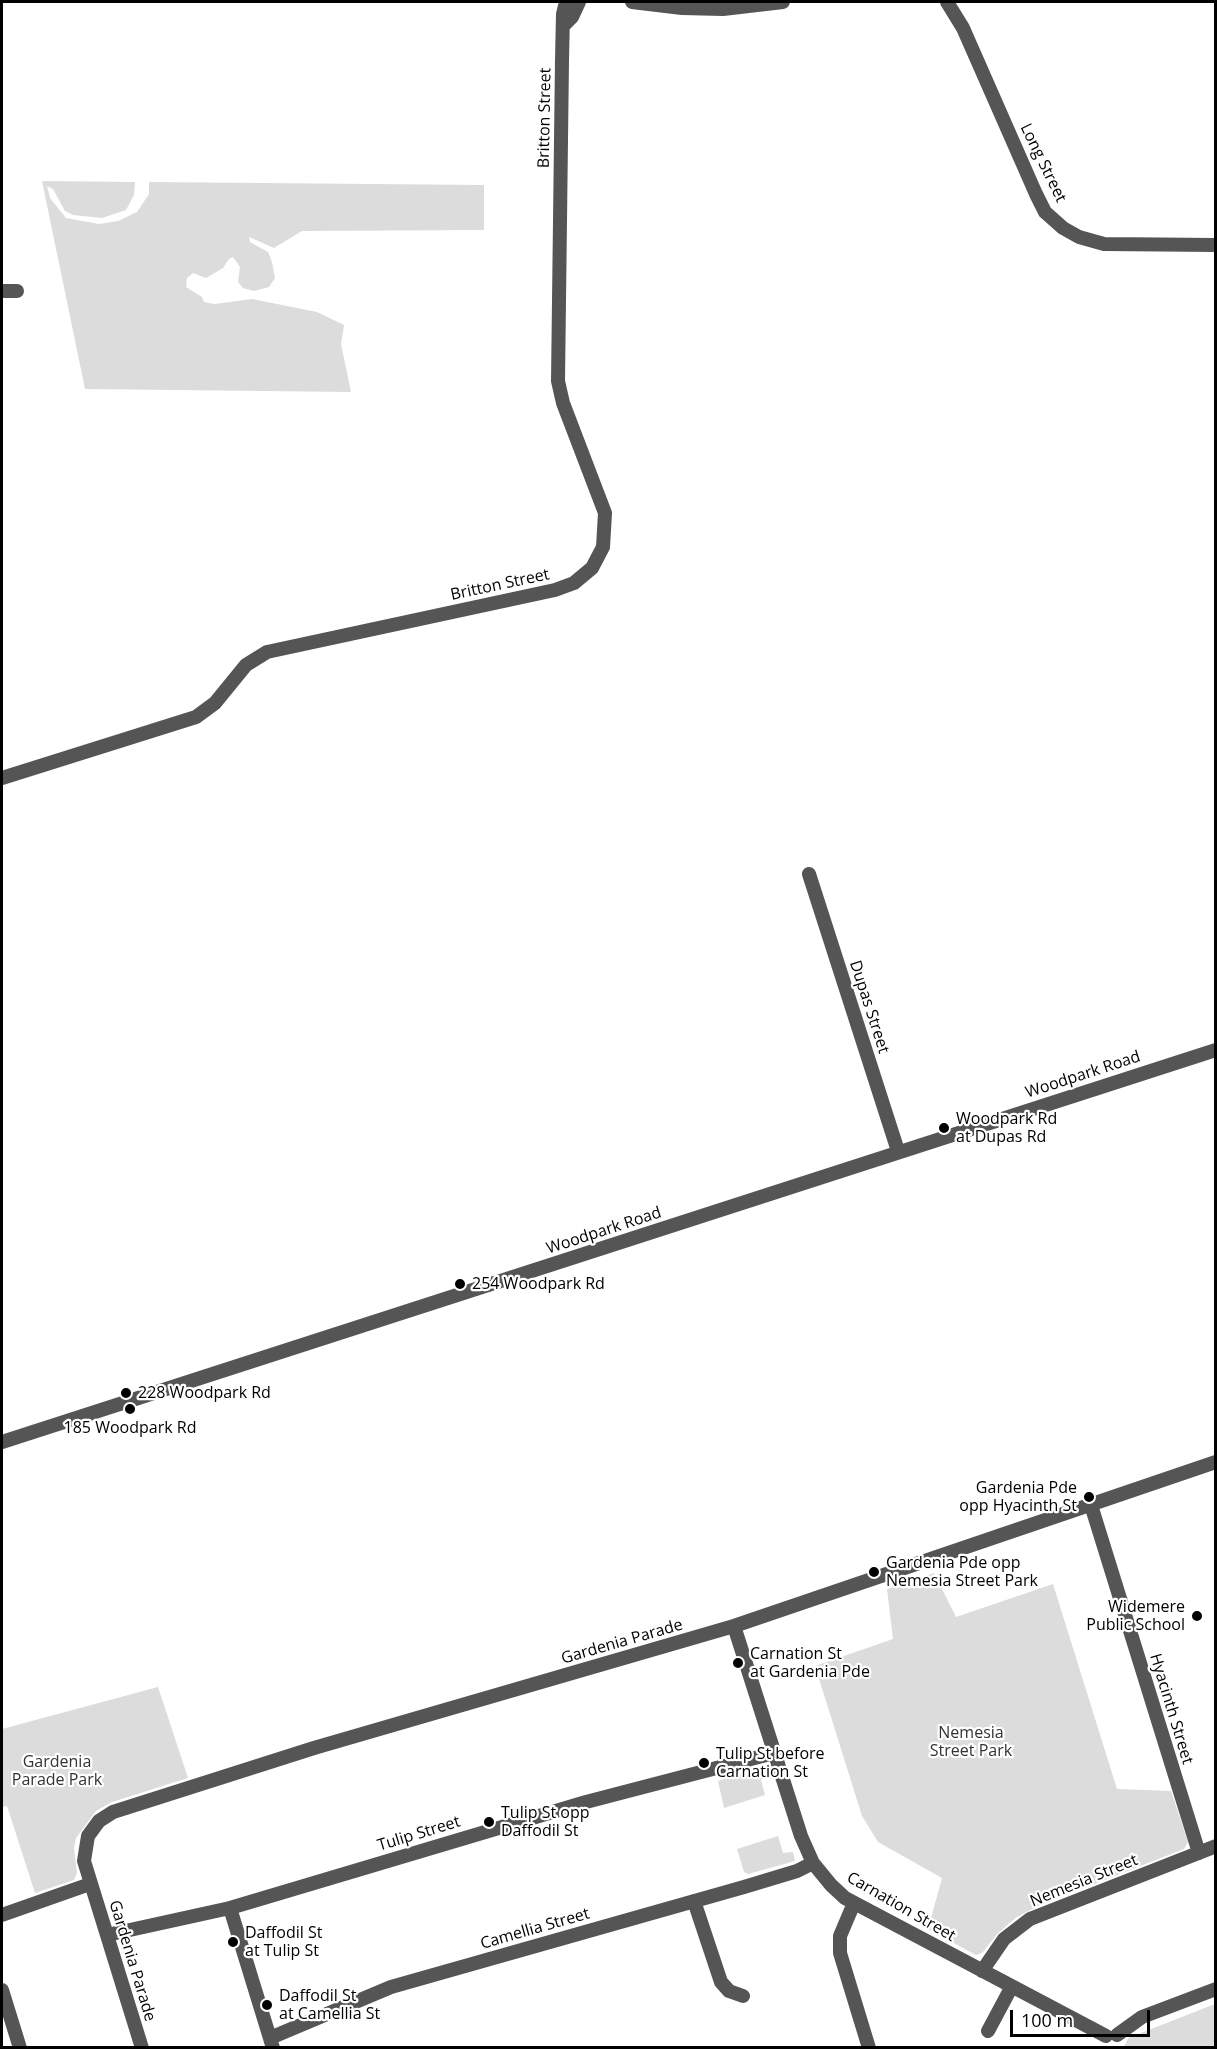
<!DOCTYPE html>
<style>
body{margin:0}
#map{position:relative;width:1217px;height:2049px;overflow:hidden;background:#fff;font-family:"Open Sans",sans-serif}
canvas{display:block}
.frame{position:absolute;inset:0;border:3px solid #000;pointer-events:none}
.scale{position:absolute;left:1010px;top:2010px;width:140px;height:27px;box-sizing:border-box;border:3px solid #000;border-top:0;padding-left:8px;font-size:18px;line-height:21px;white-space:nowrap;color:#000;-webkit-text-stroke:4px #fff;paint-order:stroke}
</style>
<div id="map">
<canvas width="1217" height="2049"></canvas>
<div class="frame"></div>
<div class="scale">100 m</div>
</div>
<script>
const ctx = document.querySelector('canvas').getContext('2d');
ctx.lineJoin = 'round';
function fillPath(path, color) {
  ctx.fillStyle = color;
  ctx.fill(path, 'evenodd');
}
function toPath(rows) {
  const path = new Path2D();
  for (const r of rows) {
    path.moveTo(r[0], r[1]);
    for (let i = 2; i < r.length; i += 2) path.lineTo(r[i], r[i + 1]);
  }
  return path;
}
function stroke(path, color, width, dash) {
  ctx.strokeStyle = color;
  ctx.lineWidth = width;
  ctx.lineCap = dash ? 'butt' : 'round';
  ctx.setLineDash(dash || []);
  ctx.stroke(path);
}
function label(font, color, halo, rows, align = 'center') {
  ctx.font = font + ' "Open Sans",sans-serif';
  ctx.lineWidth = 4.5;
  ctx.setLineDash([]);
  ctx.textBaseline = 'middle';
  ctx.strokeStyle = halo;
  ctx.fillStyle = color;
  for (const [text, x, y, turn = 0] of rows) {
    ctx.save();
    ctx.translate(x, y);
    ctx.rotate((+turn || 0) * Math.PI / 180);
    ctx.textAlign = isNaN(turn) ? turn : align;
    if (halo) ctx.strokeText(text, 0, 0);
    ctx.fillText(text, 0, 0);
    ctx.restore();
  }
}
const green = toPath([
 [42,181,135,182,134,195,126,210,102,218,73,215,65,211,53,189,47,186,50,198,66,218,99,224,118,221,137,212,149,194,149,182,484,185,484,230,302,231,274,248,249,237,250,242,268,252,272,262,275,278,269,287,254,291,243,288,238,282,240,267,233,257,229,259,223,268,206,278,193,273,187,278,186,287,202,297,204,302,215,304,252,299,317,312,344,325,341,344,351,392,85,389],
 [934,1573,956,1617,1053,1584,1117,1789,1171,1791,1188,1842,1184,1849,1038,1906,1017,1917,998,1933,982,1953,976,1955,928,1929,942,1878,878,1842,862,1816,815,1666,893,1639,887,1589],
 [158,1687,188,1778,112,1802,96,1811,76,1838,74,1848,77,1873,74,1880,35,1893,7,1806,2,1807,2,1729],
 [763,1768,768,1776,761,1780,765,1795,724,1808,718,1781],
 [778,1836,783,1853,793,1852,795,1861,748,1874,744,1872,737,1849],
 [1215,2004,1215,2047,1124,2047,1128,2038]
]);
const minor = toPath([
 [632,2,682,8,723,9,783,2],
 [947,2,963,28,1036,194,1045,212,1063,228,1079,237,1104,244,1216,245],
 [565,24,572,17,579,2],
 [2,291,17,291],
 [2,778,196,717,215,703,246,665,267,652,555,590,574,583,592,568,603,547,605,513,563,403,558,381,562,60,563,14,566,2],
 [809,874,898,1151],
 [2,1442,1216,1050],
 [1091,1505,1199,1853],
 [734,1626,801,1836,813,1863,831,1885,845,1898,1106,2036],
 [694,1901,721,1982,729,1991,743,1996],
 [854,1903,840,1936,840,1953,869,2048],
 [230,1908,273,2048],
 [2,1915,90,1884],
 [107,1935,230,1908,586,1802,774,1753],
 [982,1971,1004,1939,1030,1919,1216,1846],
 [2,1990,20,2048],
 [988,2031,1011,1988],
 [1117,2035,1142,2017,1216,1989],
 [270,2038,391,1987,744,1887,797,1871,813,1863],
 [142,2048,84,1861,88,1836,99,1821,113,1812,314,1748,734,1626,1216,1462]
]);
const markers = [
 [944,1128,6,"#000"],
 [460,1284,6,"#000"],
 [126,1393,6,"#000"],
 [130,1409,6,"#000"],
 [1089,1497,6,"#000"],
 [874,1572,6,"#000"],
 [1197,1616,6,"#000"],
 [738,1663,6,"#000"],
 [704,1763,6,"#000"],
 [489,1822,6,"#000"],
 [233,1942,6,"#000"],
 [267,2005,6,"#000"]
];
const streetNames = [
 ["Britton Street",545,118,-89],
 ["Long Street",1043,163,64],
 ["Britton Street",500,585,-12],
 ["Dupas Street",869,1007,72],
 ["Woodpark Road",1083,1075,-18],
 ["Woodpark Road",604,1231,-18],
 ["Gardenia Parade",622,1642,-16],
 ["Hyacinth Street",1171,1709,73],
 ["Tulip Street",419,1834,-17],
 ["Nemesia Street",1084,1881,-22],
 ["Carnation Street",901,1907,30],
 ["Camellia Street",535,1929,-16],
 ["Gardenia Parade",132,1961,73]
];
const poiNames = [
 ["Woodpark Rd",956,1119],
 ["at Dupas Rd",956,1137],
 ["254 Woodpark Rd",472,1284],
 ["228 Woodpark Rd",138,1393],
 ["185 Woodpark Rd",130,1428,"center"],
 ["Gardenia Pde",1077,1488,"right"],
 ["opp Hyacinth St",1077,1506,"right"],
 ["Gardenia Pde opp",886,1563],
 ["Nemesia Street Park",886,1581],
 ["Widemere",1185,1607,"right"],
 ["Public School",1185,1625,"right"],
 ["Carnation St",750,1654],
 ["at Gardenia Pde",750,1672],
 ["Tulip St before",716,1754],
 ["Carnation St",716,1772],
 ["Tulip St opp",501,1813],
 ["Daffodil St",501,1831],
 ["Daffodil St",245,1933],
 ["at Tulip St",245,1951],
 ["Daffodil St",279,1996],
 ["at Camellia St",279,2014]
];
const parkNames = [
 ["Nemesia",971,1733],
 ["Street Park",971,1751],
 ["Gardenia",57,1762],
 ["Parade Park",57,1780]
];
fillPath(green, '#dcdcdc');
stroke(minor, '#555', 14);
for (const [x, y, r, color] of markers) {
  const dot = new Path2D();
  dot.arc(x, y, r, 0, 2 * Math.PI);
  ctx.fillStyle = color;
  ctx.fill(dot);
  stroke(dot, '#fff', 2);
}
label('16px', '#000', '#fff', streetNames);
label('16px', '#000', '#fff', poiNames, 'left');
label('16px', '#333', '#fff', parkNames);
</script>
